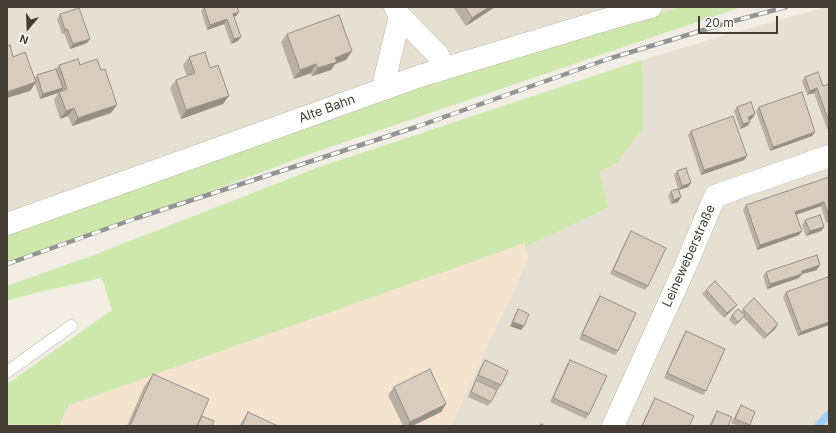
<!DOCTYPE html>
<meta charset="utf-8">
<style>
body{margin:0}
#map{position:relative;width:836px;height:433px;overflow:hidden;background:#f2eee5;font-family:Inter,sans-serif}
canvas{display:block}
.frame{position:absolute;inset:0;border:8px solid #443e34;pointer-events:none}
.north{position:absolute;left:8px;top:8px;width:40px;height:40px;-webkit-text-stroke:3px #fff;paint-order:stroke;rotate:199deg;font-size:11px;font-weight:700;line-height:16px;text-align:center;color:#443e34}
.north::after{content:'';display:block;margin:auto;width:14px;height:18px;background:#443e34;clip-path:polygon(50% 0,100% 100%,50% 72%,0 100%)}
.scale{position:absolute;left:698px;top:16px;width:80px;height:18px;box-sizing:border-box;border:2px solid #443e34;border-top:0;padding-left:5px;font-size:12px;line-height:14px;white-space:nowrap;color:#443e34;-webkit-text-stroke:3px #fff;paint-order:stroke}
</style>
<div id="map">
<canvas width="836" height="433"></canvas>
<div class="frame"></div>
<div class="north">N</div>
<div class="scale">20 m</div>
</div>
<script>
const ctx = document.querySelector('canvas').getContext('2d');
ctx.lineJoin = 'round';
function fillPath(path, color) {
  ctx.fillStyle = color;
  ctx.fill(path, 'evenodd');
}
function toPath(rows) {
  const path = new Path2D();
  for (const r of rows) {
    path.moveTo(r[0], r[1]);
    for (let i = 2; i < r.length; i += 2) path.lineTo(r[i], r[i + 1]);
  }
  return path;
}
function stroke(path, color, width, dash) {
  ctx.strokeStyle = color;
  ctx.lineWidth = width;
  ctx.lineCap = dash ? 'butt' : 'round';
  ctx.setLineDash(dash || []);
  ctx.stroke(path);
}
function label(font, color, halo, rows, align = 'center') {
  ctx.font = font + ' Inter,sans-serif';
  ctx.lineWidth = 3.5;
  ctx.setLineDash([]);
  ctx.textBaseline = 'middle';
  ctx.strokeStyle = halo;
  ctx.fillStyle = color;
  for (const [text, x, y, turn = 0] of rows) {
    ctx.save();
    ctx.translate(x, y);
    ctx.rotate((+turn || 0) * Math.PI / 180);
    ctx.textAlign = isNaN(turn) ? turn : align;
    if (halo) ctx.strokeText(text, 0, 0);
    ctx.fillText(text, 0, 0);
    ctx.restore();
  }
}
const residential = toPath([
 [7,7,683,7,636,18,7,230],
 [826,7,829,7,829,426,450,426,528,258,525,247,608,208,600,172,615,164,643,73,642,60,732,33]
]);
const commercial = toPath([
 [524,243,528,257,450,426,59,426,69,405]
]);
const green = toPath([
 [683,7,741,7,310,154,7,267,7,230,256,140,636,18],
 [642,60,643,73,643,129,615,164,600,172,608,208,525,247,525,243,69,405,59,426,7,426,7,384,112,310,102,278,35,293,7,301,7,286,94,255,319,167]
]);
const stream = toPath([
 [818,426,829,414]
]);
const lane = toPath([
 [7,372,71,326]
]);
const street = toPath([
 [400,16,438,55,444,69],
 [387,88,385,78,400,16,395,7],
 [7,224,420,76,628,13,651,7],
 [613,426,686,265,715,196,829,156]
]);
const rail = toPath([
 [7,264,137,218,416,127,608,59,730,22,786,7]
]);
const wall = toPath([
 [204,7,237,7,236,16,234,17,238,41,231,44,224,24,207,30,201,11],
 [453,7,495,7,466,26],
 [60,14,90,39,87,43,70,49,64,33,62,34,57,19],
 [287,34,352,51,346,60,335,64,331,70,312,76,311,73,294,79,281,42],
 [13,57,34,79,37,75,56,69,59,65,80,65,111,113,72,126,68,116,60,119,54,100,58,93,40,99,35,84,30,91],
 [189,57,223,104,181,119,170,88,176,80,187,76,183,65],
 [805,77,823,86,829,84,829,128,827,129,814,93,807,95,802,81],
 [737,107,752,119,749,120,750,122,747,126,740,129,734,111],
 [759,107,815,132,812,136,770,151,756,111],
 [691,131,747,156,744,160,701,175,688,135],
 [677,171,691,183,688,187,679,190,681,197,678,202,671,204,668,196,671,191,678,189,674,175],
 [829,177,829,222,826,223,821,206,796,215,802,231,799,235,757,250,743,210,746,205],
 [805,220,824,227,821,231,806,236,802,225],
 [631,231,648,286,645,290,610,274,628,236],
 [817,270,802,274,799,278,767,289,763,276,766,272],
 [829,279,829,325,798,336,783,297,786,292],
 [706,290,737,305,724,318,702,294],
 [600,296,618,351,615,355,579,339,597,300],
 [518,309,524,326,521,330,510,326,515,314],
 [743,309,778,324,775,329,764,339,743,317,735,326,729,320,732,315,741,312],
 [686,331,706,391,703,395,664,378,683,336],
 [485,360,501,385,498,390,475,379,482,365],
 [570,360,589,414,586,419,550,402,567,364],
 [153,374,202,416,212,426,127,426,144,387],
 [476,380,491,402,488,406,468,397,473,385],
 [394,387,446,404,441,412,412,426,403,426,388,395],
 [655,398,689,426,641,426,652,403],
 [741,405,755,412,749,426,738,426,731,423,738,410],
 [717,411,728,426,709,426,714,416],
 [248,412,278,426,239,426]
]);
const shadedWall = toPath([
 [489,7,495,7,466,26,472,18],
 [239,12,236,16,230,18,233,14],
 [227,19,224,24,207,30,210,25],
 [67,29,64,33,62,34,65,30],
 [241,37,238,41,231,44,234,39],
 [90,39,87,43,70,49,73,44],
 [352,51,346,60,335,64,331,70,312,76,318,68,335,58],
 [316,64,311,73,294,79,300,70],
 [36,82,30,91,7,98,7,92],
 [63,88,60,92,59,92,58,93,40,99,43,94],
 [817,88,814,93,807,95,810,91],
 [229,96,223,104,181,119,186,110],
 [117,105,111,113,72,126,78,118],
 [74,108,68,116,60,119,66,111],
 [755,114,752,119,745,122,748,117],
 [750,122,747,126,740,129,743,124],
 [815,132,812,136,770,151,773,147],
 [747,156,744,160,701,175,704,170],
 [691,183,688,187,679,190,682,186],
 [681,197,678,202,671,204,674,200],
 [824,202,821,206,792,216,795,212],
 [824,227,821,231,806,236,810,231],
 [802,231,799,235,757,250,760,245],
 [820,265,817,270,802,274,799,278,767,289,770,284,802,271],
 [737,305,724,318,727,313],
 [745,315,741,320,735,326,738,322],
 [513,322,524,326,521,330,510,326],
 [829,322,829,325,798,336,801,332],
 [778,324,775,329,764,339,767,335],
 [446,404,441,412,412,426,407,426,410,422]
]);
const building = toPath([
 [204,7,237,7,239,12,233,14,241,37,234,39,227,19,210,25,204,7],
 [465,7,489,7,472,18,465,7],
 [79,8,90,39,73,44,67,29,65,30,60,14,79,8],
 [339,15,352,51,335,58,337,62,318,68,316,64,300,70,287,34,339,15],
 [10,45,13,57,25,52,36,82,7,92,7,46,10,45],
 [205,52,210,68,218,65,229,96,186,110,176,80,195,73,189,57,205,52],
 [78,59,80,65,97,59,101,70,105,69,117,105,78,118,74,108,66,111,59,92,67,89,59,65,78,59],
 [56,69,63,88,43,94,37,75,56,69],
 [818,72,823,86,829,84,829,122,817,88,810,91,805,77,818,72],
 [802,92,815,132,773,147,759,107,802,92],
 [751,102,755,114,748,117,750,122,743,124,737,107,751,102],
 [733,116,747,156,704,170,691,131,733,116],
 [686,168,691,183,682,186,677,171,686,168],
 [829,177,829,217,824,202,795,212,802,231,760,245,746,205,829,177],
 [678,189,681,197,674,200,671,191,678,189],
 [820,215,824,227,810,231,805,220,820,215],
 [631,231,666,248,648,286,613,270,631,231],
 [817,255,820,265,802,271,802,274,770,284,766,272,817,255],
 [828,277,829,279,829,322,801,332,786,292,828,277],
 [715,281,737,305,727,313,706,290,715,281],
 [600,296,636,313,618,351,582,334,600,296],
 [754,298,778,324,767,335,743,309,754,298],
 [518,309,529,314,524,326,513,322,518,309],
 [738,309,745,315,738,322,732,315,738,309],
 [686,331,725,349,706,391,667,373,686,331],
 [485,360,508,371,501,385,478,375,485,360],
 [570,360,607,376,589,414,553,398,570,360],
 [430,369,446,404,410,422,394,387,430,369],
 [153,374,209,399,197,426,130,426,153,374],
 [476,380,497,390,491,402,471,392,476,380],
 [655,398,694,416,689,426,642,426,655,398],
 [741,405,755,412,750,425,735,419,741,405],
 [717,411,732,417,728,426,711,426,717,411],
 [248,412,278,426,242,426,248,412],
 [202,416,214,421,212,426,197,426,202,416],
 [541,424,545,426,540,426,541,424]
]);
const streetNames = [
 ["Alte Bahn",327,109,-20],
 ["Leineweberstraße",689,256,-66]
];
fillPath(residential, '#e6e0d3');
fillPath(commercial, '#f4e4cf');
fillPath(green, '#cde7ad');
stroke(stream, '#a0d0ef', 8);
stroke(lane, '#c0b8aa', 13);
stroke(street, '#c0b8aa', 23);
stroke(lane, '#fff', 12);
stroke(street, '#fff', 22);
stroke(rail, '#949494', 4.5);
stroke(rail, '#fff', 3, [9]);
fillPath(wall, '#b9afa3');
fillPath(shadedWall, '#968f84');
fillPath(building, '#d7ccbd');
stroke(building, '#968f84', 1);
label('13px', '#443e34', '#fff', streetNames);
</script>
